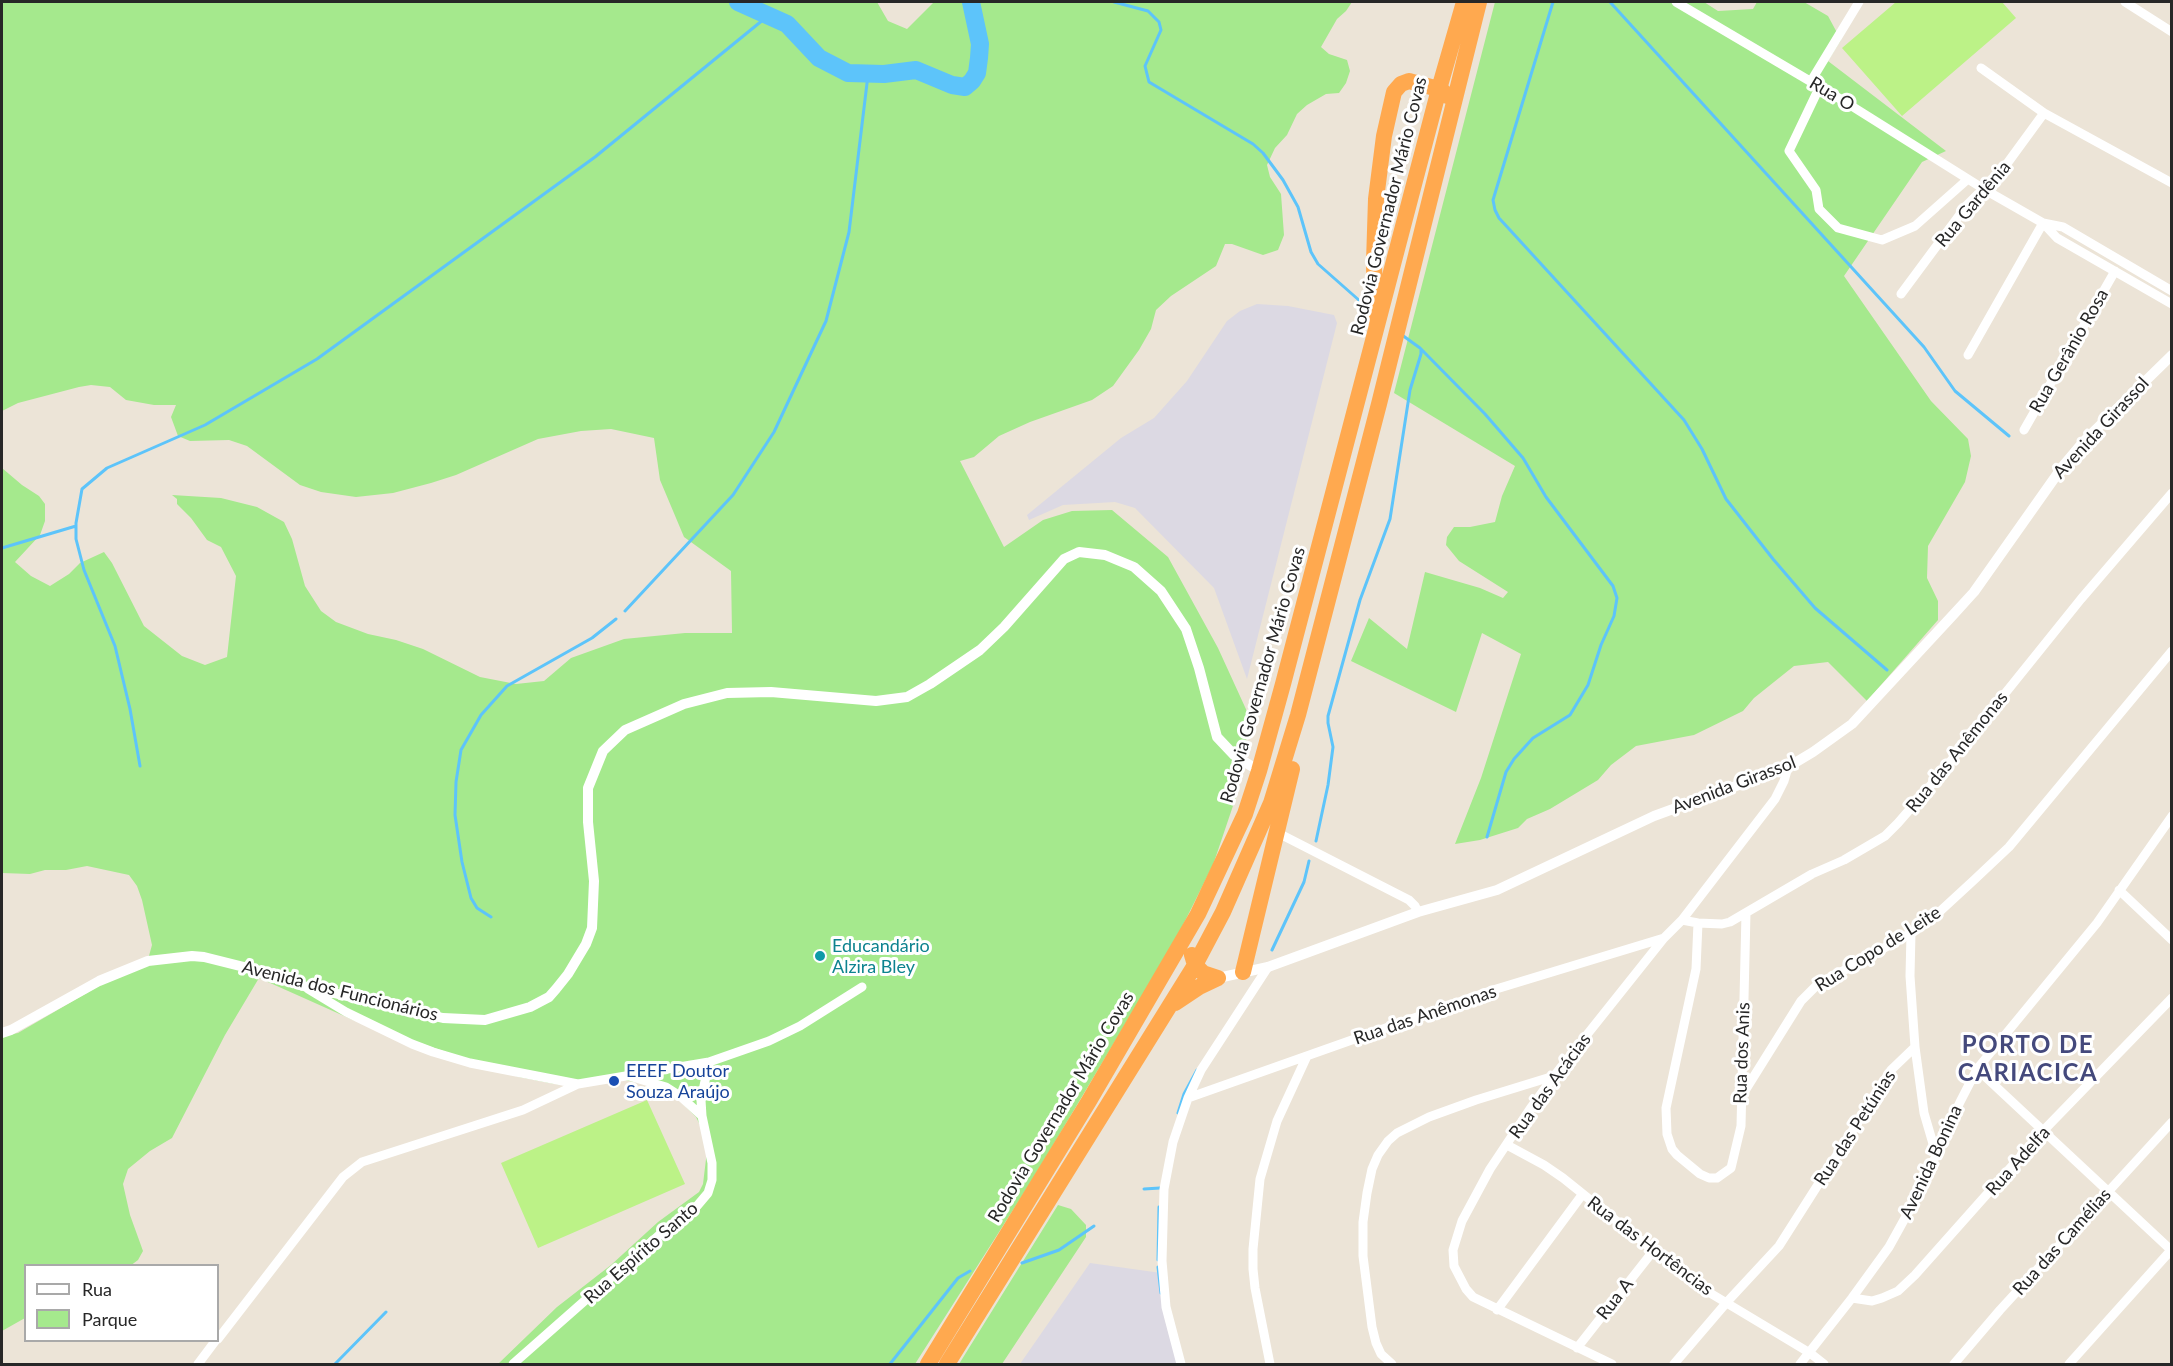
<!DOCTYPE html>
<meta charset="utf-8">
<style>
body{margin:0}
#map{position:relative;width:2173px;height:1366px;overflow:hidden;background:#ece4d7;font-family:Lato,sans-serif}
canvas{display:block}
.frame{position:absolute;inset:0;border:3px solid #272727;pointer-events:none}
.legend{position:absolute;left:24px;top:1264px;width:195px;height:78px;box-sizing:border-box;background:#fff;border:2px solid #a9a9a9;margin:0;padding:8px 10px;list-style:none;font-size:18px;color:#272727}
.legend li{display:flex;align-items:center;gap:12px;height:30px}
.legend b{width:30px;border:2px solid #a9a9a9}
</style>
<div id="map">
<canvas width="2173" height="1366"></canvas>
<div class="frame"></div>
<ul class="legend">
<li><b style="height:8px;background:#fff"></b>Rua</li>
<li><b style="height:16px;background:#a5e98d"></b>Parque</li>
</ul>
</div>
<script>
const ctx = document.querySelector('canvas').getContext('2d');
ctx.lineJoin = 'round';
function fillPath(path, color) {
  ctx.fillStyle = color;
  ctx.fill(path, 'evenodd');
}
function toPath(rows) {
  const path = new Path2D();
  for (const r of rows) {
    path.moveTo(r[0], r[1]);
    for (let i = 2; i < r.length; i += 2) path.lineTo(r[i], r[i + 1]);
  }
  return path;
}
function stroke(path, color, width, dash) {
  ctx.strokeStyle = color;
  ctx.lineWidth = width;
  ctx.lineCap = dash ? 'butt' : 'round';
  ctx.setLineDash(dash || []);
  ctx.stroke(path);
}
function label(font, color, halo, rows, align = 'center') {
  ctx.font = font + ' Lato,sans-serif';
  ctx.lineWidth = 6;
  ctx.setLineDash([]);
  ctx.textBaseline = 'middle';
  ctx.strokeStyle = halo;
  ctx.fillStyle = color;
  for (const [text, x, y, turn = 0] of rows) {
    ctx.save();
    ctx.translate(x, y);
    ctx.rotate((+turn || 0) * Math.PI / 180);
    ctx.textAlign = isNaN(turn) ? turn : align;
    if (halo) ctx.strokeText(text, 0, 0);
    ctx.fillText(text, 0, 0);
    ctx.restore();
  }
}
const industrial = toPath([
 [1257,304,1288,306,1334,315,1337,323,1247,679,1214,588,1135,508,1115,502,1063,505,1029,520,1027,515,1121,438,1154,418,1187,381,1227,321,1240,311],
 [1090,1263,1161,1273,1164,1316,1177,1364,1020,1364]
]);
const green = toPath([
 [2,2,877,2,888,21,907,29,934,2,1352,2,1346,11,1337,19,1321,47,1329,54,1347,60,1350,71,1346,83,1339,93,1326,94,1307,105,1297,114,1287,135,1275,148,1267,165,1270,177,1281,194,1284,235,1278,250,1263,255,1232,244,1225,244,1216,266,1171,296,1156,310,1151,329,1139,350,1113,386,1092,400,1030,422,999,436,974,457,960,461,1004,547,1043,520,1072,511,1112,510,1168,557,1218,648,1250,718,1238,791,1213,865,1176,939,1034,1177,915,1364,498,1364,557,1307,611,1265,658,1222,699,1192,703,1184,707,1151,704,1133,696,1117,674,1095,655,1086,625,1080,571,1085,555,1084,519,1077,353,1020,259,978,225,1035,172,1138,150,1151,128,1169,123,1184,130,1215,143,1251,138,1260,130,1266,26,1266,25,1318,2,1331,2,1036,18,1033,97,987,147,963,152,945,142,900,137,886,129,875,87,866,66,870,45,870,30,874,2,873,2,468,22,485,39,496,45,504,45,521,40,535,15,562,31,576,50,586,69,574,80,563,104,552,112,563,144,626,182,656,205,665,227,657,236,576,221,547,207,540,191,518,177,504,177,499,172,495,221,498,257,507,284,522,292,539,305,586,321,611,336,622,368,634,396,640,423,649,480,677,516,684,544,681,571,658,624,639,685,633,732,633,731,571,684,537,660,480,654,438,611,429,581,431,538,439,456,475,431,483,393,493,356,497,321,492,300,485,247,446,229,440,190,441,178,436,171,417,176,405,154,405,126,400,110,387,91,385,79,387,18,403,2,411],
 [1495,2,1704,2,1718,11,1753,9,1757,2,1804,2,1828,16,1841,40,1828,61,1946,151,1922,162,1844,276,1931,401,1968,439,1971,456,1965,482,1928,546,1927,578,1938,601,1938,620,1867,701,1828,662,1794,666,1754,698,1743,711,1694,735,1636,746,1611,765,1598,780,1550,809,1527,819,1518,828,1480,840,1455,844,1481,778,1521,654,1482,633,1456,712,1351,661,1369,618,1407,649,1425,572,1480,588,1503,598,1508,592,1459,561,1446,545,1447,537,1454,527,1470,527,1495,522,1502,496,1515,466,1394,393],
 [1058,1205,1071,1209,1086,1225,1086,1237,1002,1364,959,1364]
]);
const pitch = toPath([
 [1896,2,2002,2,2016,18,1902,116,1842,48],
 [647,1100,685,1184,538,1248,501,1163]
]);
const stream = toPath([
 [1114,2,1148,11,1159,22,1161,30,1145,66,1149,82,1253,144,1263,153,1283,180,1298,207,1311,252,1318,264,1369,309],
 [1553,2,1493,200,1495,210,1499,218,1684,420,1702,449,1726,499,1773,559,1815,608,1887,670],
 [1610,2,1924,347,1955,391,2009,436],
 [1402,335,1420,348,1485,414,1523,458,1546,497,1613,586,1617,598,1614,616,1601,645,1588,685,1570,715,1533,738,1514,759,1506,772,1487,837],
 [2,548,76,526],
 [625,611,733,495,774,432,826,321,849,232,868,75],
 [140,766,130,709,115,646,84,570,76,539,76,523,82,489,107,468,205,425,317,359,595,157,769,15],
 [1316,841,1328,785,1333,747,1328,723,1328,716,1360,600,1390,519,1410,390,1421,354,1421,349],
 [491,917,477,908,471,898,462,862,455,815,456,782,461,750,481,715,507,686,592,638,616,619],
 [1272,950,1304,882,1309,861],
 [1178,1113,1184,1094,1197,1070],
 [1144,1189,1160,1188],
 [1158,1260,1159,1207],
 [1022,1263,1059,1250,1094,1226],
 [1158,1267,1161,1293],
 [335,1364,386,1312],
 [890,1364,958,1278,970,1271]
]);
const river = toPath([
 [738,2,787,24,819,58,848,73,884,74,916,70,952,85,965,87,972,81,977,73,979,58,980,44,971,2]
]);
const minor = toPath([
 [1676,2,1842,100,1987,191,2043,223,2063,227,2172,291],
 [2125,2,2172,32],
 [1981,68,2044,113,2172,183],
 [1811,81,1859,2],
 [1820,86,1789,151,1816,190,1819,209,1838,228,1882,240,1915,226,1968,179],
 [2043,223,2057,238,2172,304],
 [1901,294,1967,205,1978,194,1987,191,2044,113],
 [1968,355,2043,223],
 [2024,430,2115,271],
 [1278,833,1409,900,1415,906,1418,912],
 [2119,890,2172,940],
 [1682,920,1698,923,1722,924,1730,922,1812,874,1844,860,1885,836,1898,823,1937,778,2081,599,2172,493],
 [1698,923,1696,969,1666,1108,1667,1134,1672,1149,1677,1155,1700,1174,1709,1178,1717,1178,1731,1168,1741,1126,1746,913],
 [1911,933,1910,976,1915,1047,1924,1113,1936,1154],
 [308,989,346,1012,412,1044,433,1052,470,1063,578,1084],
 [1977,1069,2171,1250],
 [629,1076,666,1087,680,1096,702,1116],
 [1741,1097,1801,1001,1816,986,1911,933,1936,915,1974,880,2009,847,2172,651],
 [1188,1098,1493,990,1664,938],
 [1507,1145,1544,1165,1563,1178,1695,1284,1810,1353,1824,1364],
 [1852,1298,1872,1301,1882,1298,1898,1291,1915,1275,2044,1130,2172,998],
 [1497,1310,1582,1195],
 [218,1339,343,1177,362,1162,523,1110,578,1084,709,1062,769,1041,800,1026,862,987],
 [1577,1348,1654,1250],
 [198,1364,216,1340],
 [513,1364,665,1230,697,1206,708,1193,712,1180,712,1163,702,1116,701,1100,709,1062],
 [1181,1364,1166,1307,1162,1261,1164,1189,1173,1142,1188,1098,1201,1070,1268,967],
 [1270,1364,1255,1288,1253,1269,1253,1249,1260,1179,1277,1121,1307,1056],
 [1392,1364,1381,1354,1376,1343,1372,1327,1363,1256,1363,1222,1367,1193,1372,1169,1378,1155,1388,1141,1397,1133,1429,1117,1476,1100,1554,1076],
 [1612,1364,1473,1297,1466,1289,1454,1266,1453,1250,1462,1221,1490,1169,1530,1109,1554,1076,1664,938,1682,920,1775,799,1784,781,1788,767],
 [1674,1364,1727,1302,1779,1246,1891,1070,1915,1047],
 [1800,1364,1852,1298,1889,1247,1920,1191,1960,1102,1977,1069,2097,923,2172,816],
 [1954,1364,2000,1310,2172,1122],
 [2069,1364,2172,1249]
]);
const tertiary = toPath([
 [1218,978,1268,967,1418,912,1497,890,1654,816,1788,767,1813,752,1852,724,1953,615,1974,592,2063,466,2084,441,2172,355],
 [2,1033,11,1030,99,981,148,961,192,956,204,957,268,973,303,986,443,1018,485,1020,530,1007,549,997,556,989,568,974,586,944,592,928,594,881,588,822,588,788,603,751,625,730,684,704,727,693,771,692,876,701,907,697,930,684,980,650,1004,627,1064,559,1079,552,1105,555,1134,567,1161,591,1186,629,1199,668,1217,737,1234,755,1259,771]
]);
const motorway = toPath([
 [1375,318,1374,262,1376,199,1384,136,1394,92,1401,84,1409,81,1442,90,1447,96],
 [1192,955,1195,965,1203,973,1218,978],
 [1243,972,1292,769],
 [1175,1003,1199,987,1218,978],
 [928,1364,1089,1101,1198,914,1245,814,1259,771,1283,684,1439,89,1464,2],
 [947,1364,1195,965,1223,912,1271,803,1298,715,1379,404,1479,2]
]);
const markers = [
 [820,956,6,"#0f9aa8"],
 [614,1081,6,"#1a4fb4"]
];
const streetNames = [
 ["Rua O",1832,94,31],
 ["Rua Gardênia",1973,204,-50],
 ["Rodovia Governador Mário Covas",1389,206,-76],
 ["Rua Gerânio Rosa",2069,351,-60],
 ["Avenida Girassol",2101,428,-47],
 ["Rodovia Governador Mário Covas",1263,675,-74],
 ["Rua das Anêmonas",1957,752,-51],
 ["Avenida Girassol",1734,785,-21],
 ["Rua Copo de Leite",1878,949,-32],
 ["Avenida dos Funcionários",340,991,14],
 ["Rua das Anêmonas",1425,1015,-19],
 ["Rua dos Anis",1742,1053,-88],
 ["Rua das Acácias",1550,1086,-54],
 ["Rodovia Governador Mário Covas",1061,1107,-59],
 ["Rua das Petúnias",1855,1128,-57],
 ["Rua Adelfa",2018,1161,-48],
 ["Avenida Bonina",1931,1162,-65],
 ["Rua das Camélias",2062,1242,-48],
 ["Rua das Hortências",1650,1246,37],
 ["Rua Espírito Santo",641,1253,-41],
 ["Rua A",1615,1299,-52]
];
const cultureNames = [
 ["Educandário",832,946],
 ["Alzira Bley",832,967]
];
const transitNames = [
 ["EEEF Doutor",626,1071],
 ["Souza Araújo",626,1092]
];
const districtNames = [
 ["PORTO DE",2028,1045],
 ["CARIACICA",2028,1073]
];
fillPath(industrial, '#dcd9e3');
fillPath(green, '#a5e98d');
fillPath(pitch, '#bcf287');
stroke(stream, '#5dc4fa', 3);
stroke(river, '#5dc4fa', 18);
stroke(minor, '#fff', 9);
stroke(tertiary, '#fff', 10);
stroke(motorway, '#ffa94f', 16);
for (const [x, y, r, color] of markers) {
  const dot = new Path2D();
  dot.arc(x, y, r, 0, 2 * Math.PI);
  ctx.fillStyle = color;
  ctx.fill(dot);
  stroke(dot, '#fff', 2);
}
label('18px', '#272727', '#fff', streetNames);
label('18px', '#0d838f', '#fff', cultureNames, 'left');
label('18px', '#164399', '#fff', transitNames, 'left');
ctx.letterSpacing = '1.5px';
label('bold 24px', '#44497c', '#fff', districtNames);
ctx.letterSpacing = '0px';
</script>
